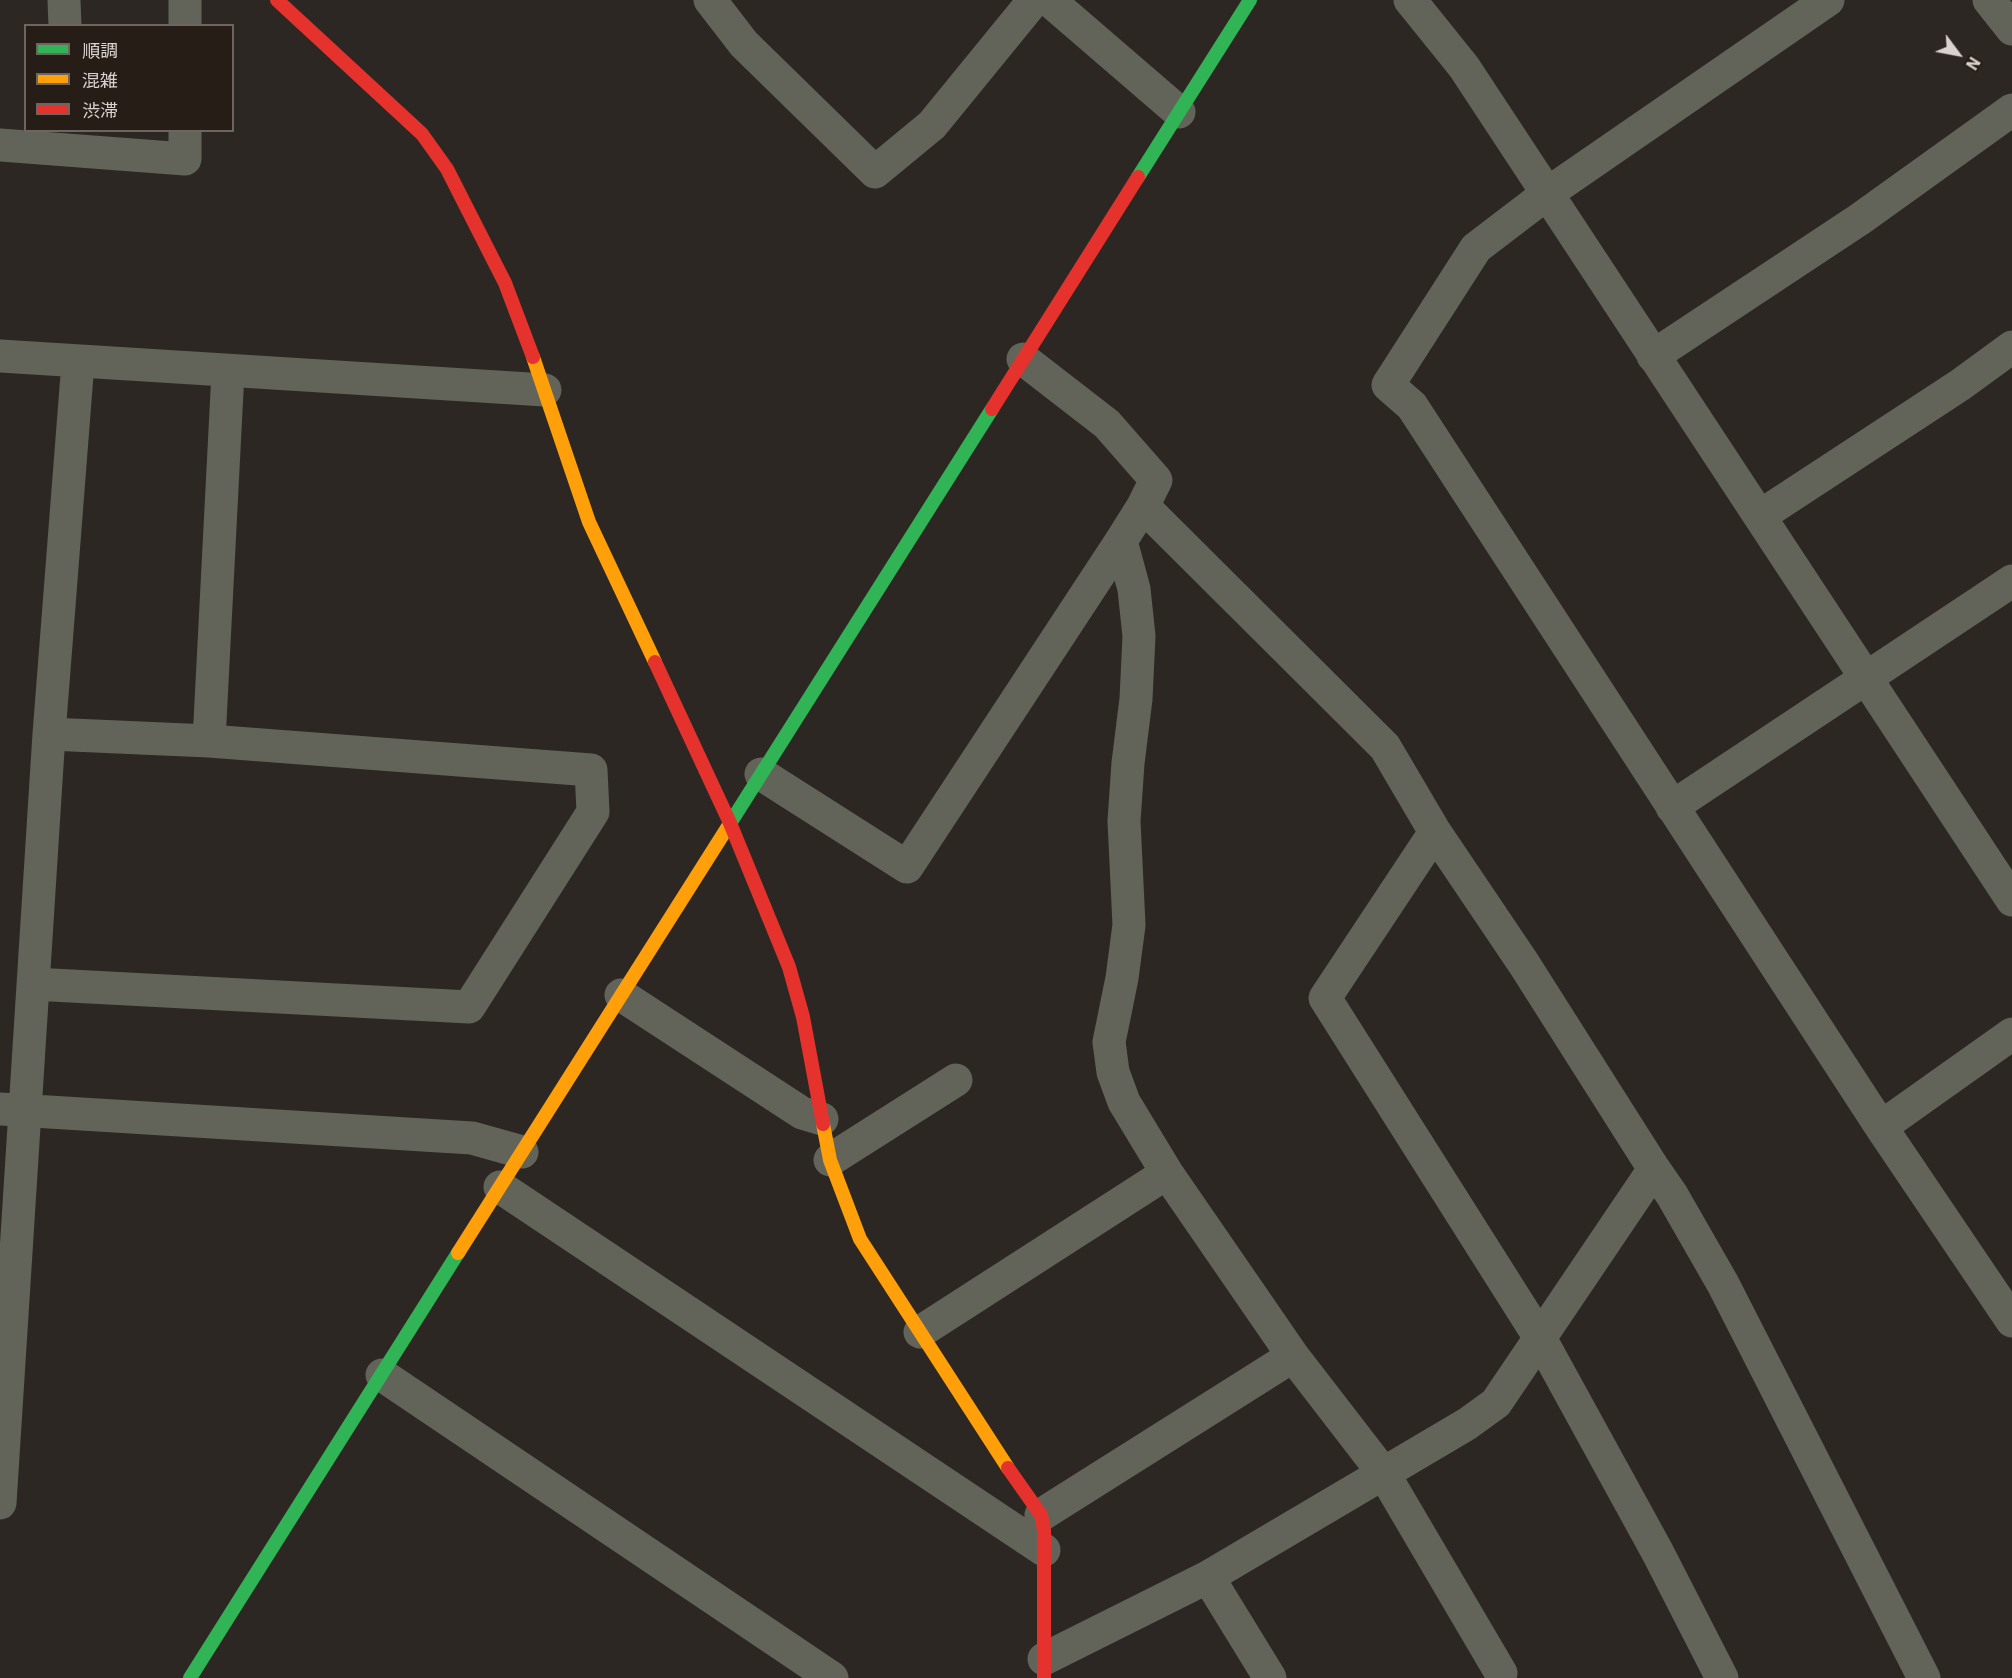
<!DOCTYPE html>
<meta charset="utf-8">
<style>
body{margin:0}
#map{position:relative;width:2012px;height:1678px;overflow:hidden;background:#2d2724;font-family:"IBM Plex Sans","Noto Sans JP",sans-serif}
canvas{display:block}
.legend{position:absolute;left:24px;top:24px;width:210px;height:108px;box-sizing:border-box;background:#271d17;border:2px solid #6e6560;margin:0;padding:8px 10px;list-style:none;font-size:18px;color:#d9d2ce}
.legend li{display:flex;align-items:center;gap:12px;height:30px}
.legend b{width:30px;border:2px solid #6e6560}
.north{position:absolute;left:1928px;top:24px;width:60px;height:60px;-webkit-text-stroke:4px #271d17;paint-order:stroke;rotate:122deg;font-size:16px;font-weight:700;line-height:24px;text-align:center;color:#d9d2ce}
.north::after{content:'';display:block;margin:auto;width:21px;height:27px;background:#d9d2ce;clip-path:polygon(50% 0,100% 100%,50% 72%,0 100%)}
</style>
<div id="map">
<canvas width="2012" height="1678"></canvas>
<ul class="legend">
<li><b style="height:8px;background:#30b455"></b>順調</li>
<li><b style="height:8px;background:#ff9f0a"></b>混雑</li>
<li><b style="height:8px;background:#e5322d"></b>渋滞</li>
</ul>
<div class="north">N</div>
</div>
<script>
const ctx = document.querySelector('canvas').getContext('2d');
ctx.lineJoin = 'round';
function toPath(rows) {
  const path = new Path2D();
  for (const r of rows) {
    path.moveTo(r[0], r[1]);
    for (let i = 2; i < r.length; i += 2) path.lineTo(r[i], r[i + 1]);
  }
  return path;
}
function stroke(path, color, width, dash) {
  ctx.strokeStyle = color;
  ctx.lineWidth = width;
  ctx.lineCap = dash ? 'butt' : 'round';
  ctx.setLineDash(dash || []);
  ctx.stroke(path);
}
const street = toPath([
 [64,0,65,26],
 [710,0,744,44,875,172,932,125,1034,0],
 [1049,0,1179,112],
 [1410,0,1464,67,2012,900],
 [1828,0,1548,193,1476,248,1388,385,1412,406,1881,1127,2012,1034],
 [1989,0,2012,29],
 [185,26,185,0],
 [0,145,185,159,185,130],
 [0,356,545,390],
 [1653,356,1860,219,2012,110],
 [78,362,49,734,209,741,228,372],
 [1760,516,1960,385,2012,347],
 [761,774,907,867,1121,541,1143,506,1156,480,1107,424,1023,359],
 [1672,807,2012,581],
 [1435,832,1325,998,1540,1338,1658,1553,1722,1678],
 [33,984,469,1007,593,812,591,770,209,741],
 [621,995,802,1113,822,1119],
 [0,1109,472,1138,522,1152],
 [1881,1127,2012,1321],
 [830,1160,956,1080],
 [1654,1169,1672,1195,1723,1284,1924,1678],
 [1167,1173,1293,1356,1384,1474,1501,1673],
 [500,1187,1044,1550],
 [920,1332,1167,1173,1124,1102,1113,1072,1109,1042,1122,978,1129,925,1124,821,1128,763,1136,699,1139,636,1134,589,1121,541],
 [382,1375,832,1678],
 [0,1503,49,734],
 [1041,1515,1293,1356],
 [1208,1577,1270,1678],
 [1044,1659,1208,1577,1467,1424,1496,1403,1654,1169,1524,964,1435,832,1385,747,1143,506]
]);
const fast = toPath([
 [1138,177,1250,0],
 [729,825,992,409],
 [190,1678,458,1253]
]);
const slow = toPath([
 [533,357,589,522,655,662],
 [823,1124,830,1160,860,1239,1008,1468],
 [458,1253,729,825]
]);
const jam = toPath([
 [277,0,422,134,447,169,505,283,533,357],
 [992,409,1138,177],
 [655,662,730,823,789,967,803,1017,823,1124],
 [1008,1468,1041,1515,1044,1530,1044,1678]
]);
stroke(street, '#62645a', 33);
stroke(fast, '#30b455', 14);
stroke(slow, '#ff9f0a', 14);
stroke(jam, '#e5322d', 14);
</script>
